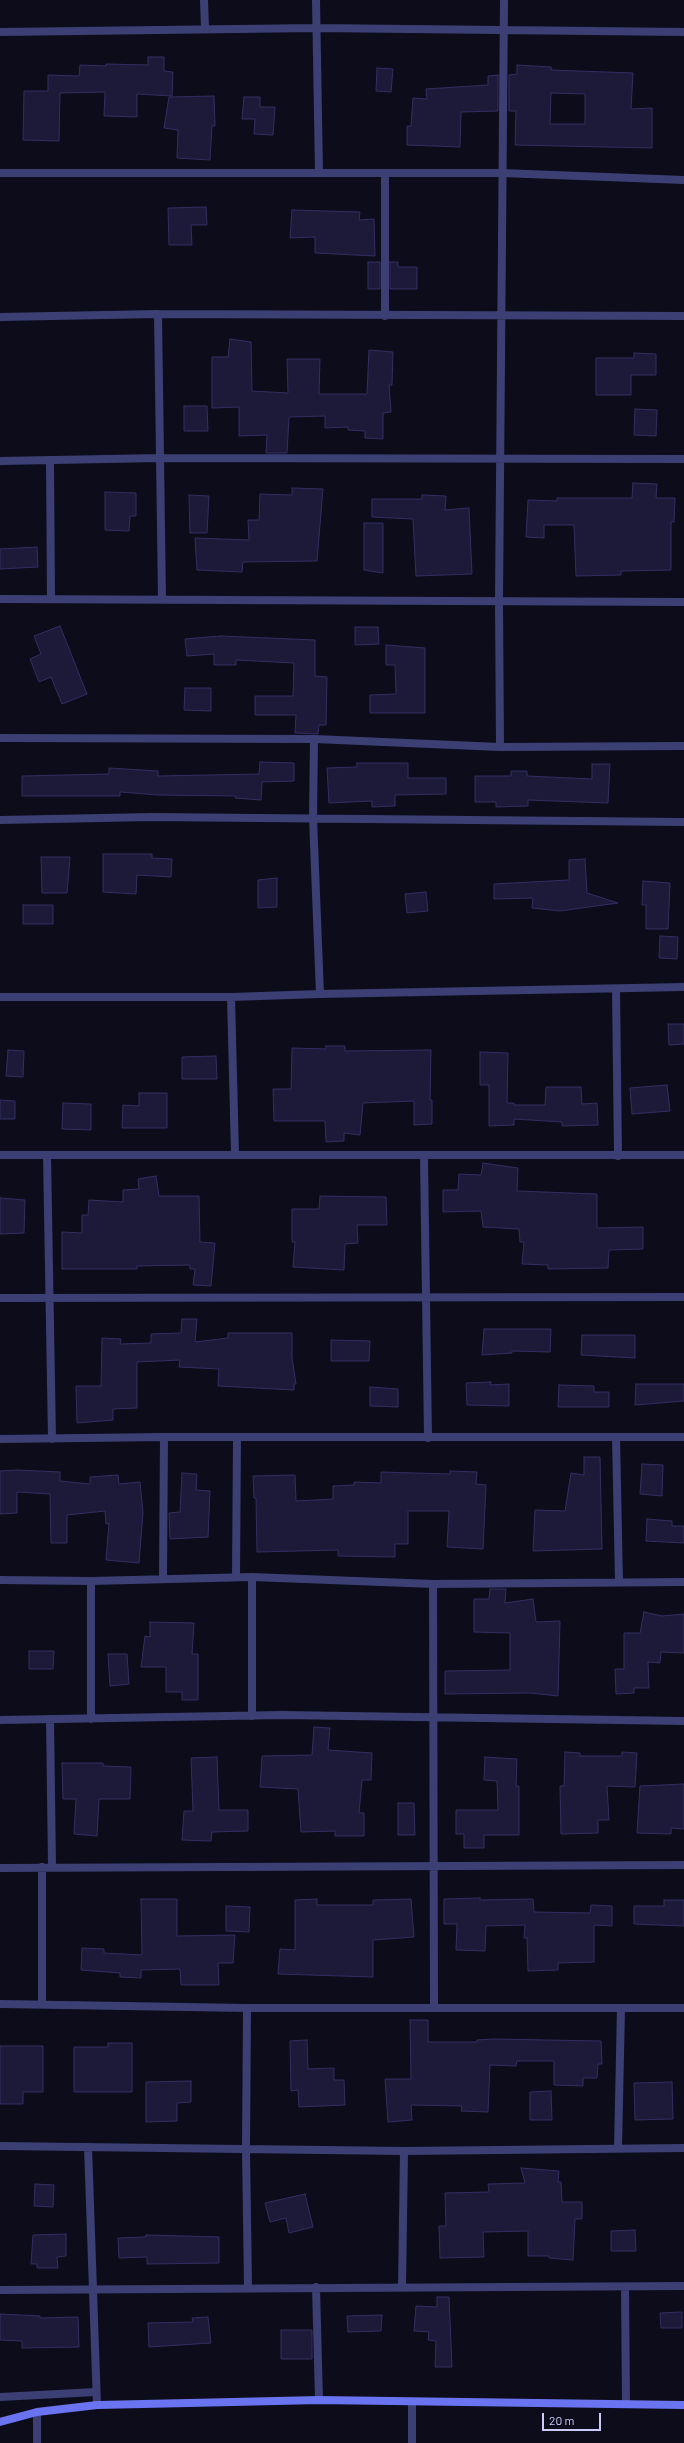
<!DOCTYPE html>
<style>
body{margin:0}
#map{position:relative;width:684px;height:2443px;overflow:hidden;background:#0d0c1a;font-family:Barlow,sans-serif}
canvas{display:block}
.scale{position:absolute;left:542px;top:2413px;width:59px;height:18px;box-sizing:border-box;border:2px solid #cbcafa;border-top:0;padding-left:5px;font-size:12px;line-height:14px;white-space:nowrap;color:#cbcafa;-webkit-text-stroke:3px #0d0c1a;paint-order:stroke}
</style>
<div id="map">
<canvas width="684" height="2443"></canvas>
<div class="scale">20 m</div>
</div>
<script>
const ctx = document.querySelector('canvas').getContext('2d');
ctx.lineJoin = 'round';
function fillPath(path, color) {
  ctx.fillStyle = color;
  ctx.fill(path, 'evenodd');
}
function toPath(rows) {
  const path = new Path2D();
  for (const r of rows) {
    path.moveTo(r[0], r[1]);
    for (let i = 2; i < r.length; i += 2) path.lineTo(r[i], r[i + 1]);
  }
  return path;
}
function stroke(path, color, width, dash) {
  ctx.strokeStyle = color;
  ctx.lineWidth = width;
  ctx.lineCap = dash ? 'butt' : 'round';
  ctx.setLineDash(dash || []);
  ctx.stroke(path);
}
const building = toPath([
 [148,57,164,57,164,71,173,72,172,96,137,94,137,117,104,116,105,92,60,93,59,141,23,140,24,91,48,91,48,75,79,76,80,65,106,66,106,64,148,65,148,57],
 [517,65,551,67,551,70,633,73,631,109,652,108,652,148,515,145,516,111,509,111,509,75,517,74,517,65],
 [551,93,585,94,585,124,550,124,551,93],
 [377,68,393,69,391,92,376,91,377,68],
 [498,75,498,111,461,112,460,147,407,145,407,126,411,126,413,98,427,99,426,89,488,85,488,76,498,75],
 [214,96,215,126,212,126,210,160,177,158,178,130,164,128,169,97,214,96],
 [244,97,260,97,260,107,275,107,273,135,254,134,255,119,242,119,244,97],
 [206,207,207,225,191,225,192,245,169,245,168,208,206,207],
 [292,210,360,212,359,220,374,219,375,256,315,253,315,237,290,238,292,210],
 [368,262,380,262,380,289,368,289,368,262],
 [390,262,398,262,398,267,417,267,417,289,390,289,390,262],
 [230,339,251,342,252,391,288,393,287,359,320,359,319,394,367,394,369,350,393,352,392,385,389,385,391,412,383,413,383,439,365,438,365,431,348,430,348,427,325,428,325,416,289,417,287,453,266,453,267,435,239,436,239,407,212,408,212,357,228,357,230,339],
 [634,353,656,354,656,375,631,375,631,395,596,395,596,358,634,358,634,353],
 [184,406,207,406,208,431,184,431,184,406],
 [635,409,657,410,656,436,634,435,635,409],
 [633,483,657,484,656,498,675,498,674,522,671,522,671,570,621,571,621,575,576,576,574,525,544,525,544,538,526,537,528,500,557,501,557,498,632,498,633,483],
 [292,488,323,489,317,561,243,562,242,572,197,570,195,538,249,540,248,520,259,520,260,494,292,495,292,488],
 [105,492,136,493,136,516,130,516,129,531,105,530,105,492],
 [189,495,209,496,207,533,190,533,189,495],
 [422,495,446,496,445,510,469,508,472,574,416,576,413,519,372,517,372,499,422,499,422,495],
 [364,523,383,523,383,573,364,570,364,523],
 [37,547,38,567,0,569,0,549,37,547],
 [60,626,87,694,62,704,51,677,39,682,30,659,41,654,34,636,60,626],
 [355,627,378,627,379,644,355,645,355,627],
 [221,636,315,640,315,676,327,677,326,725,319,725,318,734,295,733,296,715,255,715,255,696,293,696,294,663,236,660,236,665,214,665,214,654,187,656,185,639,221,636],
 [386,645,425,648,425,713,370,713,370,695,396,694,395,665,386,665,386,645],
 [185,688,211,688,211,711,184,710,185,688],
 [260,762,294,763,294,781,262,782,261,800,235,798,236,796,158,795,120,792,120,796,22,796,22,776,109,774,109,768,158,771,158,776,259,774,260,762],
 [357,763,408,763,408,778,446,778,446,794,395,795,395,806,372,807,372,801,329,803,327,768,357,767,357,763],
 [592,764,610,764,608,803,528,800,528,806,496,807,496,802,475,802,475,776,511,776,511,771,527,771,527,776,592,779,592,764],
 [103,854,152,854,152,858,172,859,171,877,137,875,136,894,103,892,103,854],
 [41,857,70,857,67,893,42,893,41,857],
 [585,859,587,893,618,903,560,911,532,908,533,898,494,899,494,884,569,880,569,860,585,859],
 [277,878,277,907,258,908,258,880,277,878],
 [643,881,670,883,668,929,646,929,646,905,642,905,643,881],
 [426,892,428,911,407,913,405,894,426,892],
 [23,905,53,905,53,924,23,924,23,905],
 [660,936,678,937,677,959,659,958,660,936],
 [668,1024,684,1024,684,1044,669,1045,668,1024],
 [326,1046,345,1046,345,1051,431,1050,430,1100,432,1100,432,1124,414,1125,414,1101,363,1103,360,1135,344,1133,344,1141,326,1142,325,1121,274,1121,273,1089,291,1089,292,1048,326,1049,326,1046],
 [8,1050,24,1051,23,1077,6,1076,8,1050],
 [480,1052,508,1053,507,1103,514,1103,514,1105,545,1105,546,1087,581,1087,582,1104,597,1103,598,1125,562,1126,562,1122,514,1119,514,1125,489,1126,489,1085,480,1085,480,1052],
 [216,1056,217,1079,182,1079,182,1057,216,1056],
 [667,1085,670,1111,632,1114,630,1088,667,1085],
 [139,1093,167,1093,167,1128,122,1128,123,1105,139,1106,139,1093],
 [0,1100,15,1101,15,1119,0,1119,0,1100],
 [63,1103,91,1104,91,1130,62,1129,63,1103],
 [483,1163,518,1168,517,1191,597,1194,597,1228,643,1227,643,1249,609,1250,608,1268,548,1269,548,1265,522,1264,524,1242,520,1242,519,1229,483,1227,481,1211,443,1212,443,1190,458,1190,459,1174,481,1175,483,1163],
 [156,1176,159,1196,199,1196,200,1242,215,1243,211,1286,193,1285,195,1269,190,1269,190,1265,137,1266,137,1269,62,1269,62,1232,82,1233,82,1215,88,1215,89,1200,123,1202,123,1190,139,1189,138,1179,156,1176],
 [320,1196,386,1197,387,1225,357,1225,358,1243,345,1244,344,1270,293,1267,295,1242,292,1242,292,1209,319,1209,320,1196],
 [0,1198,25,1200,24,1233,0,1234,0,1198],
 [182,1319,197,1319,195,1342,228,1338,228,1333,292,1333,292,1357,296,1384,294,1384,294,1390,218,1386,219,1369,179,1367,180,1360,137,1362,137,1408,113,1409,113,1420,77,1423,76,1386,101,1386,102,1338,121,1339,120,1344,151,1343,151,1334,181,1333,182,1319],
 [484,1329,551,1329,550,1352,512,1351,512,1353,482,1355,484,1329],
 [582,1335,635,1335,635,1358,581,1355,582,1335],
 [331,1340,370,1341,369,1361,331,1361,331,1340],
 [491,1382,490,1385,509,1384,509,1406,467,1405,466,1383,491,1382],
 [636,1384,684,1384,684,1401,635,1405,636,1384],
 [559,1385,594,1386,594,1392,609,1392,609,1407,558,1407,559,1385],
 [370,1387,398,1389,398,1407,370,1406,370,1387],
 [584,1457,600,1457,602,1549,533,1551,535,1510,565,1511,571,1473,584,1475,584,1457],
 [642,1464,663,1465,662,1496,640,1494,642,1464],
 [17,1470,60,1472,60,1481,90,1484,90,1477,118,1475,119,1484,140,1482,143,1513,139,1563,106,1560,109,1523,106,1524,105,1511,67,1515,67,1543,51,1543,50,1494,17,1492,17,1513,0,1514,0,1471,17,1470],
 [450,1471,477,1472,476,1484,486,1485,483,1549,447,1547,449,1511,408,1511,408,1544,395,1544,395,1557,338,1556,338,1550,257,1552,256,1498,254,1498,253,1476,295,1475,296,1501,333,1499,333,1486,354,1485,354,1482,381,1483,381,1472,450,1474,450,1471],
 [182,1473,197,1474,196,1490,210,1491,208,1537,170,1539,169,1513,180,1512,182,1473],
 [647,1519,672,1521,672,1526,684,1526,684,1543,646,1541,647,1519],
 [490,1589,506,1589,505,1603,533,1599,536,1622,560,1621,558,1696,530,1693,445,1694,445,1671,510,1670,510,1633,474,1632,474,1599,489,1599,490,1589],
 [644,1612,662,1616,684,1614,684,1653,661,1652,660,1663,648,1662,649,1688,634,1688,634,1693,616,1694,615,1669,624,1669,624,1633,640,1633,644,1612],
 [150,1622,194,1623,192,1654,198,1654,198,1700,182,1700,182,1692,166,1692,166,1667,141,1667,145,1636,150,1637,150,1622],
 [29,1651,54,1651,53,1669,29,1669,29,1651],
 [108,1654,127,1654,129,1684,110,1686,108,1654],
 [314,1727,330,1728,328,1750,372,1753,371,1780,362,1780,359,1813,364,1813,364,1836,335,1836,335,1831,301,1832,298,1789,260,1787,262,1756,312,1755,314,1727],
 [565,1752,580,1753,580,1756,622,1756,622,1752,637,1753,635,1787,607,1786,609,1820,598,1820,598,1833,561,1834,560,1786,564,1786,565,1752],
 [217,1757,219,1810,248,1810,248,1831,212,1832,211,1841,182,1840,184,1811,193,1811,191,1758,217,1757],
 [485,1757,517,1759,516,1786,519,1786,519,1835,484,1835,484,1848,464,1848,464,1834,456,1834,456,1810,498,1810,497,1781,484,1780,485,1757],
 [62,1763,103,1763,103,1766,131,1767,130,1799,99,1799,97,1836,74,1834,76,1799,63,1799,62,1763],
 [684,1784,684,1829,671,1828,671,1834,637,1833,640,1786,684,1784],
 [398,1803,414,1803,415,1835,398,1835,398,1803],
 [480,1898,480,1900,533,1899,534,1912,590,1913,591,1905,612,1906,612,1926,594,1925,594,1962,558,1963,558,1970,528,1971,527,1938,524,1938,525,1925,486,1926,485,1951,456,1950,457,1924,444,1924,444,1899,480,1898],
 [141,1899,177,1899,177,1936,235,1935,233,1963,218,1963,219,1985,181,1985,180,1969,141,1970,141,1978,120,1977,120,1973,81,1970,82,1948,104,1949,104,1953,142,1955,141,1899],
 [317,1899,317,1905,373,1905,373,1900,411,1899,414,1937,373,1940,373,1977,278,1974,280,1949,295,1950,295,1900,317,1899],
 [664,1900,684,1900,684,1926,634,1924,634,1906,664,1906,664,1900],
 [226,1906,250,1907,249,1932,226,1931,226,1906],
 [410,2020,428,2020,428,2042,477,2042,477,2040,493,2039,601,2041,602,2064,598,2064,597,2078,583,2078,583,2086,554,2085,554,2061,517,2061,516,2066,490,2065,488,2112,461,2111,462,2106,411,2105,412,2120,388,2122,385,2079,411,2079,410,2020],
 [307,2040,308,2069,334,2068,334,2080,344,2080,345,2105,299,2107,298,2090,291,2091,290,2041,307,2040],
 [108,2043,132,2043,132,2092,74,2092,74,2047,108,2047,108,2043],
 [0,2046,43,2046,43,2092,23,2092,23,2104,0,2104,0,2046],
 [191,2081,191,2102,177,2103,177,2121,146,2122,146,2082,191,2081],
 [672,2082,673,2119,635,2120,634,2083,672,2082],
 [551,2091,552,2120,530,2120,530,2092,551,2091],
 [521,2168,559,2171,558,2182,561,2182,562,2202,582,2202,582,2219,575,2219,573,2260,549,2258,549,2256,528,2256,528,2231,483,2232,484,2257,440,2258,439,2226,446,2226,445,2193,489,2192,488,2184,525,2183,521,2168],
 [35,2184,54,2185,53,2207,34,2206,35,2184],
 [305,2194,313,2227,289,2233,286,2218,270,2222,265,2203,305,2194],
 [635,2230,636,2251,611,2251,611,2231,635,2230],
 [66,2234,66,2256,57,2257,58,2268,37,2268,37,2264,31,2264,33,2235,66,2234],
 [146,2235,219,2237,219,2263,147,2264,147,2257,119,2258,118,2238,146,2237,146,2235],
 [437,2297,449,2297,452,2367,435,2367,436,2341,428,2340,429,2332,414,2331,416,2306,437,2307,437,2297],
 [682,2312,682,2328,661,2328,660,2313,682,2312],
 [0,2314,40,2316,40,2318,78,2317,79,2347,22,2348,22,2341,0,2340,0,2314],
 [382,2315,381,2331,348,2332,347,2316,382,2315],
 [208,2317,211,2343,149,2347,148,2323,193,2322,192,2318,208,2317],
 [281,2330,312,2330,312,2359,281,2359,281,2330]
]);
const street = toPath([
 [204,0,205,28],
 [316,0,319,172],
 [0,32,316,28,684,32],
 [0,173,502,173,684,180],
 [158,314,162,599],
 [385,316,385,175],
 [0,317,158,314,684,316],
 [50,460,51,599],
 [0,461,160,458,684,459],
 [0,599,684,602],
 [0,738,314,739,500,747,684,746],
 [314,739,313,818,320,994],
 [500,747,499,600,504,0],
 [0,820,152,817,684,822],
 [616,989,618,1156],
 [0,997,231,997,320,994,684,987],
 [231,997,235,1154],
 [0,1155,684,1155],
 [47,1155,52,1439],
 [424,1157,428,1438],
 [0,1298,684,1297],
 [616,1437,619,1582],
 [0,1439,164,1437,684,1437],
 [236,1577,237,1437],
 [163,1578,164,1437],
 [0,1580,91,1581,252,1577,433,1584,684,1582],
 [433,1584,434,2008],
 [252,1716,252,1577],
 [50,1719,52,1866],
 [91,1719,91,1581],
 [0,1720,282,1715,684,1721],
 [0,1868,684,1865],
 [0,2004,247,2008,684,2008],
 [42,2004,42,1867],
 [247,2008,246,2149,248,2287],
 [0,2146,404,2151,684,2148],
 [88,2147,97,2405],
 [618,2148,621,2008],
 [316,2287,319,2400],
 [402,2287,404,2151],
 [625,2287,626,2404],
 [0,2290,684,2286],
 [0,2397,96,2392],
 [37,2412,37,2443],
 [412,2443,412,2402]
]);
const secondary = toPath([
 [0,2422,37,2412,97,2405,189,2403,319,2400,684,2405]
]);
fillPath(building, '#1d1a39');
stroke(building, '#332e63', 1);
stroke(street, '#3b3f74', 8);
stroke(secondary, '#6a74f1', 8);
</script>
